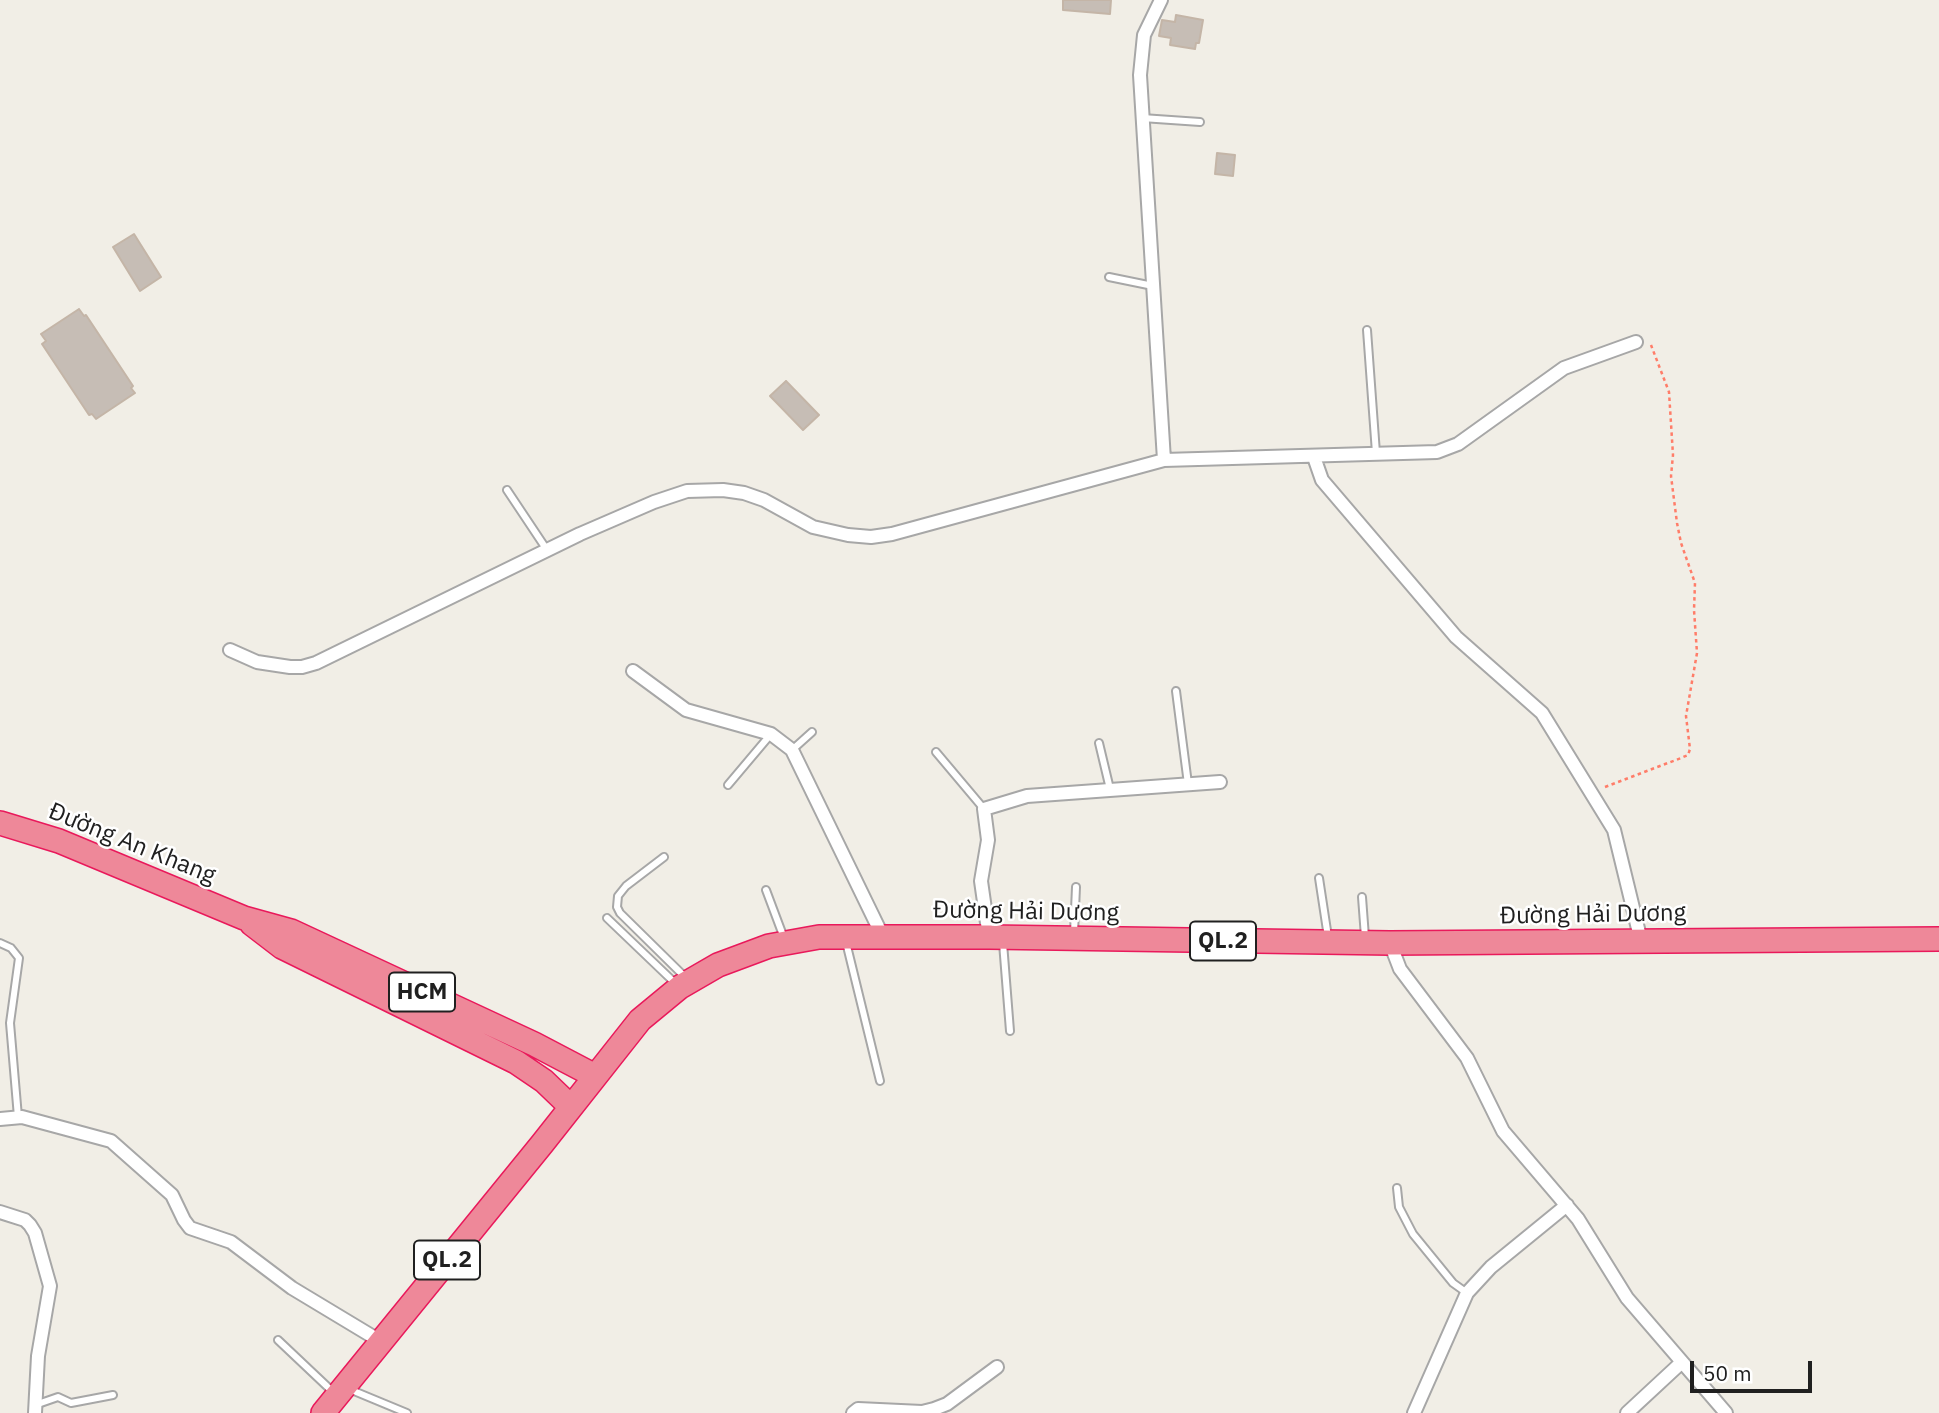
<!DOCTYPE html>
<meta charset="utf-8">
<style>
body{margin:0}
#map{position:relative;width:1939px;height:1413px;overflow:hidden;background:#f1eee6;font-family:"IBM Plex Sans",sans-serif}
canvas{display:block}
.scale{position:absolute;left:1690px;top:1361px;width:122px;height:32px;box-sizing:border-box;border:4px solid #202020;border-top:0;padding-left:9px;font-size:21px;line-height:24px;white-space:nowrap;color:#202020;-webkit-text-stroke:5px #fff;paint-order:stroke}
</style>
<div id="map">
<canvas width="1939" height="1413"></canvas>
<div class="scale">50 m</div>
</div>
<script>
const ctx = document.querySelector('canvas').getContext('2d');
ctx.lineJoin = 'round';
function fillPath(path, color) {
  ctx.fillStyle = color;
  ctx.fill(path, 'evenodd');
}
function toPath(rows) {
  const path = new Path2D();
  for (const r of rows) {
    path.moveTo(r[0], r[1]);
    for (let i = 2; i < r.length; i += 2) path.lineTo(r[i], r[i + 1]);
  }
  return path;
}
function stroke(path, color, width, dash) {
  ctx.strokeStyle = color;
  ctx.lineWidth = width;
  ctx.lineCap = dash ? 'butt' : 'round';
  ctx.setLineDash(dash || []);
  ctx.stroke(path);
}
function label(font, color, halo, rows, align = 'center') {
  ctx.font = font + ' "IBM Plex Sans",sans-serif';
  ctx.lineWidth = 5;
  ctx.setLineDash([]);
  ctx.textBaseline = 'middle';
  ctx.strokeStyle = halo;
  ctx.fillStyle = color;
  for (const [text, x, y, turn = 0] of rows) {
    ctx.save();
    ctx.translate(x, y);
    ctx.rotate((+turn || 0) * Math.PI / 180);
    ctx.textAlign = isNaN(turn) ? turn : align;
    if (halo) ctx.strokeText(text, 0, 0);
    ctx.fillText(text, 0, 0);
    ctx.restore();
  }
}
const building = toPath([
 [1063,0,1111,0,1110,14,1063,10,1063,0],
 [1176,15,1203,20,1199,43,1196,43,1195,49,1170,45,1171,38,1159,36,1162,20,1175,22,1176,15],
 [1217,153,1235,155,1233,176,1215,174,1217,153],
 [134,234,161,277,140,291,113,247,134,234],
 [79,309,84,316,86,315,133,386,131,388,135,393,96,419,92,414,89,415,42,344,46,341,41,334,79,309],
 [786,381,819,415,803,430,770,396,786,381]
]);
const path = toPath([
 [1605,787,1681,758,1688,755,1690,749,1686,716,1697,653,1694,610,1695,583,1681,543,1677,523,1671,476,1673,455,1669,392,1651,345]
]);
const lane = toPath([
 [1142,118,1200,122],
 [1109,277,1153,286],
 [1367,330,1376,453],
 [507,490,547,550],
 [1176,691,1188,784],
 [1099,743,1110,789],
 [792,750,812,732],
 [936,752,984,809],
 [728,785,771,734],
 [664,857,626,886,618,896,617,907,620,913,686,978],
 [1319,878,1328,937],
 [766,890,784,938],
 [1362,897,1365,937],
 [607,918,676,984],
 [1074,933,1076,887],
 [846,942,880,1081],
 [0,943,11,948,19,958,10,1023,18,1117],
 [1003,943,1010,1031],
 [1397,1188,1399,1207,1413,1234,1453,1283,1467,1293],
 [278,1340,333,1392],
 [349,1389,407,1413],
 [35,1405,58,1397,71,1403,113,1395]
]);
const street = toPath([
 [1161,0,1144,35,1140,75,1164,460],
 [1314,457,1322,480,1456,637,1542,713,1614,830,1641,941],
 [230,650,257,662,290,667,302,667,316,663,580,534,654,502,687,491,723,490,744,493,764,500,813,527,848,535,871,537,892,534,1164,460,1437,452,1458,444,1564,368,1636,342],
 [633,671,686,710,771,734,792,750,883,937],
 [989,937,981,881,988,840,984,809,1027,796,1220,782],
 [1390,943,1400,969,1467,1058,1503,1131,1578,1219,1627,1298,1726,1413],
 [0,1119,22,1117,111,1141,172,1195,184,1220,190,1228,231,1242,292,1288,380,1341],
 [0,1212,25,1220,30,1225,35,1233,50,1286,38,1356,35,1413],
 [853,1413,858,1409,922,1412,934,1409,947,1404,997,1367],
 [1414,1413,1467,1293,1491,1267,1567,1205],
 [1627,1413,1682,1362]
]);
const highway = toPath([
 [0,823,59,841,244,918,291,931,534,1044,595,1076],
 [252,924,282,947,516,1062,544,1081,571,1107],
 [323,1413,542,1144,640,1020,680,987,718,965,769,946,819,937,989,937,1390,943,1939,939]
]);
const shields = [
 [1223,941,66],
 [422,992,66],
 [447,1260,66]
];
const shieldNames = [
 ["QL.2",1223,941],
 ["HCM",422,992],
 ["QL.2",447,1260]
];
const streetNames = [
 ["Đường An Khang",132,844,22],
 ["Đường Hải Dương",1026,912,1],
 ["Đường Hải Dương",1593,915,-1]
];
fillPath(building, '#c6bdb5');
stroke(building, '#c4b5a7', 2);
stroke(lane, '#a7a7a7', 10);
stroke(street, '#a7a7a7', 16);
stroke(highway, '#e9195b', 26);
stroke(path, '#ff7d69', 2.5, [3.5, 3.5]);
stroke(lane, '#fff', 6);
stroke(street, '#fff', 12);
stroke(highway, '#e89', 23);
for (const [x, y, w] of shields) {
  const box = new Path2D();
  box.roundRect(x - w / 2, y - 19.5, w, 39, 5);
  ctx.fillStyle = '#fff';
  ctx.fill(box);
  stroke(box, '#202020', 2);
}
label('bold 23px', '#202020', null, shieldNames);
label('24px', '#202020', '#fff', streetNames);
</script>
